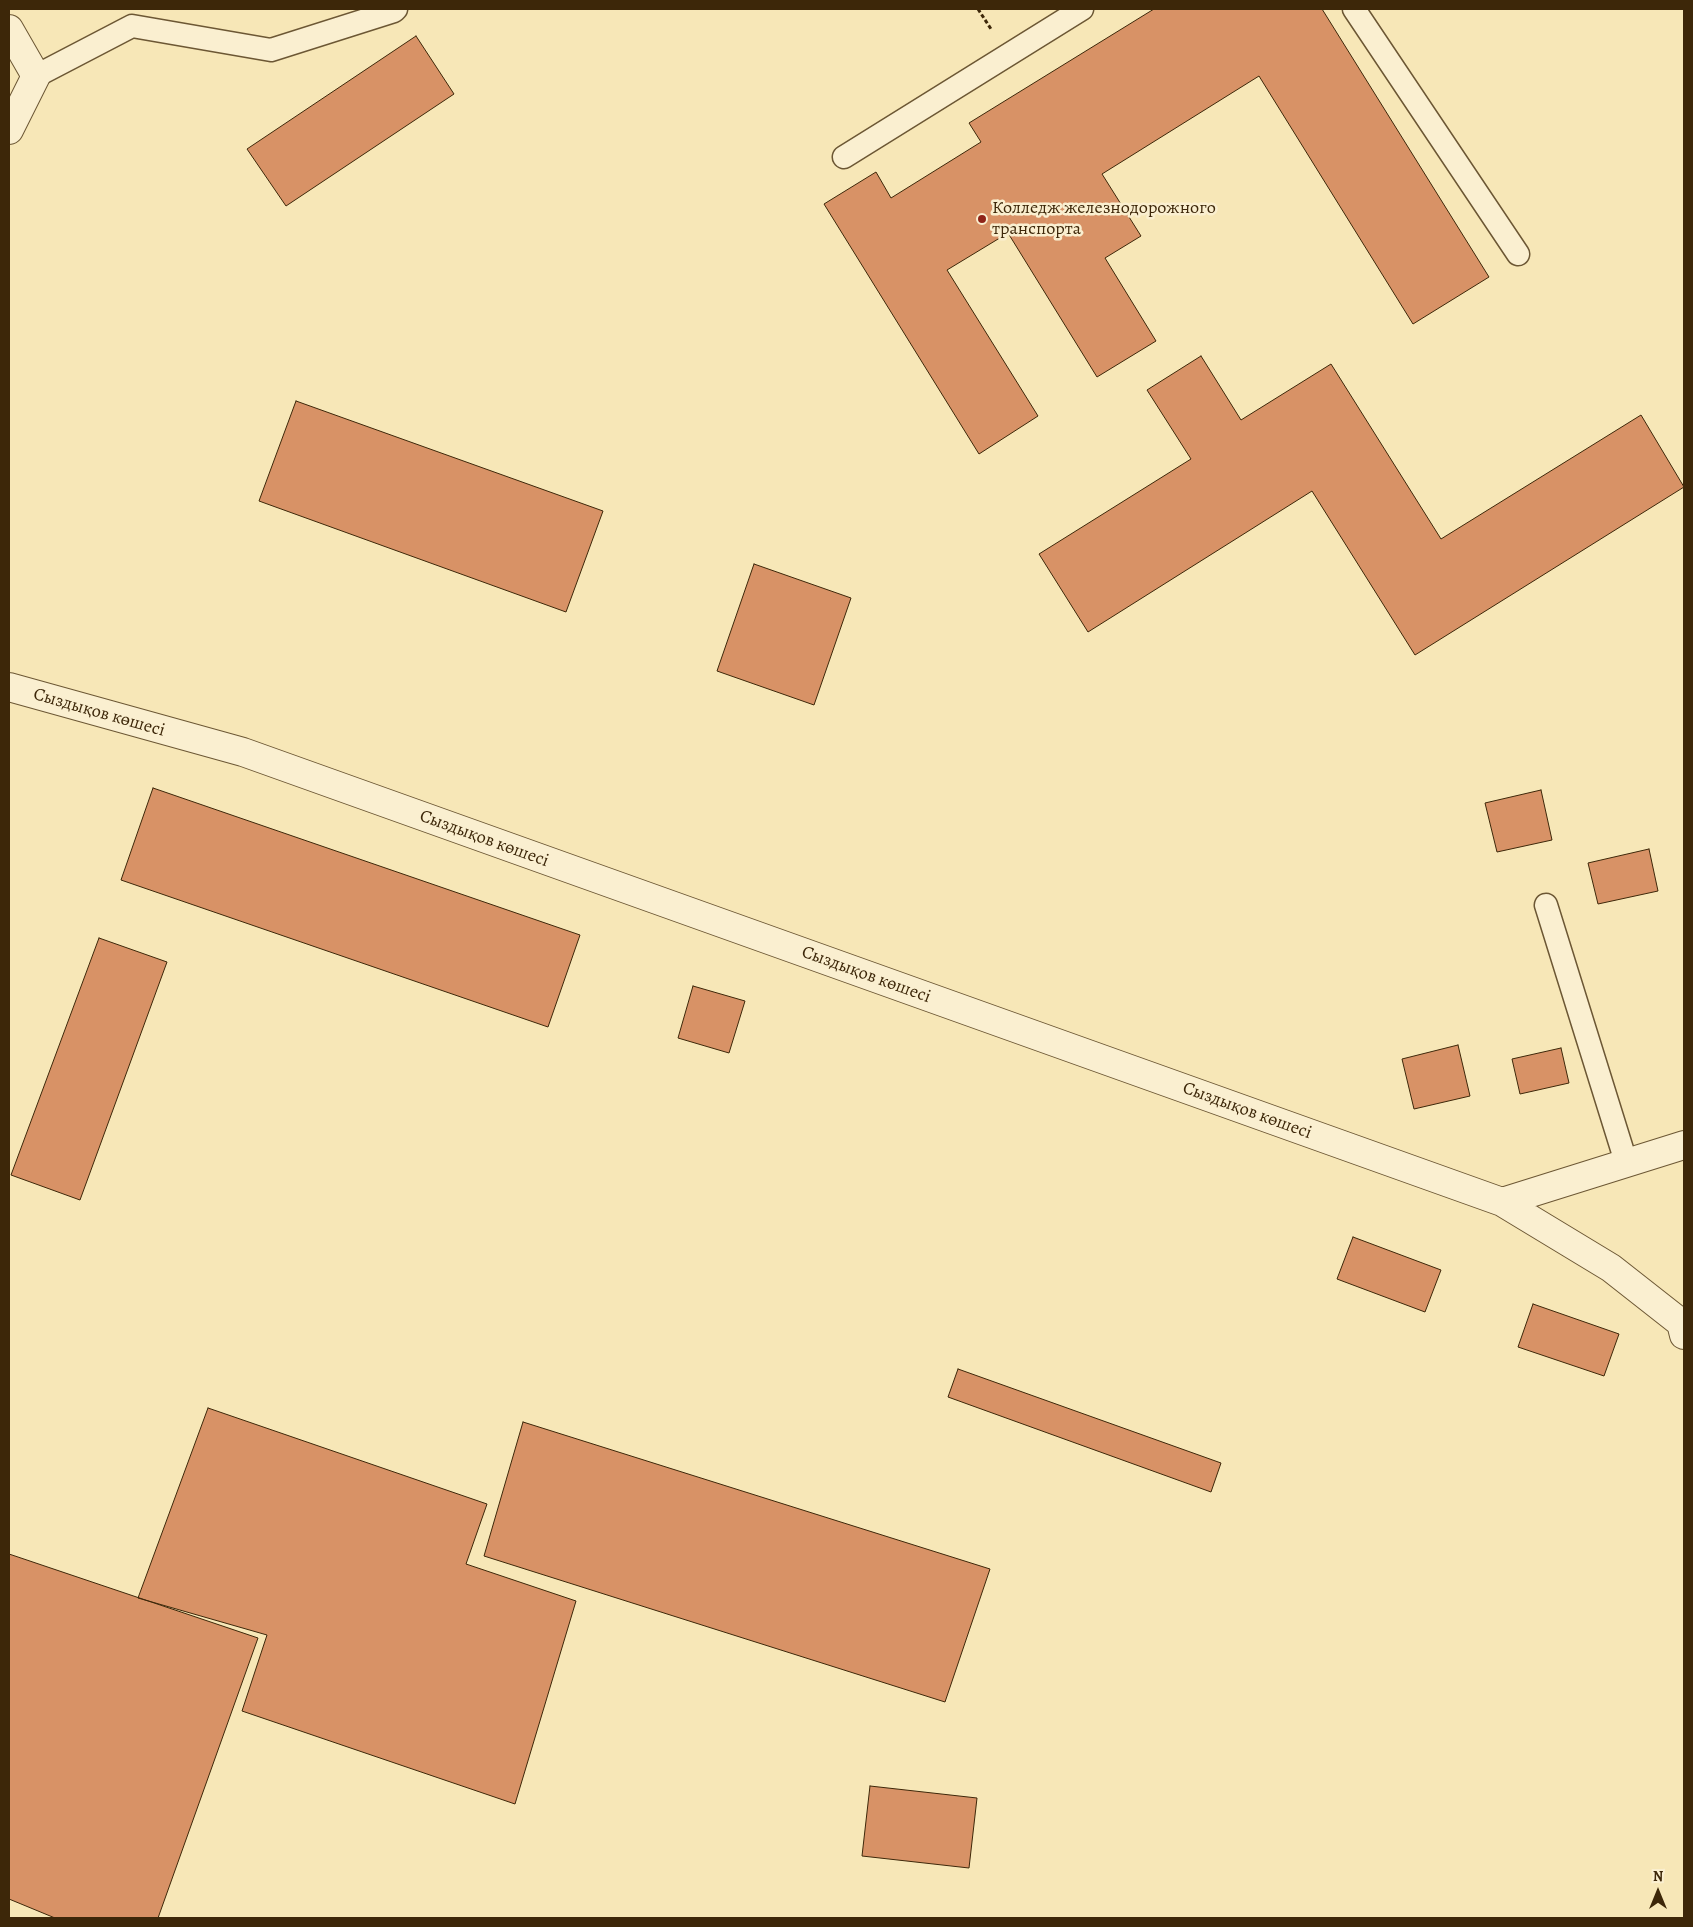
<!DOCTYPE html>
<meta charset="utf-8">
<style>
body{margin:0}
#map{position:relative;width:1693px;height:1927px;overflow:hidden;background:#f7e7b7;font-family:Alegreya,serif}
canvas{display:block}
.frame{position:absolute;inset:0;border:10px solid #3d2709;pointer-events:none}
.north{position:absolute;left:1633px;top:1867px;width:50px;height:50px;-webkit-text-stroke:4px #faefd0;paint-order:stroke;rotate:0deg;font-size:14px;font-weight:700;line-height:20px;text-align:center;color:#3d2709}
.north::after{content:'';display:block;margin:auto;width:18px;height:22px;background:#3d2709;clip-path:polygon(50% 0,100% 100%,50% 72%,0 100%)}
</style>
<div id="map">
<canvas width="1693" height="1927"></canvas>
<div class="frame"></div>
<div class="north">N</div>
</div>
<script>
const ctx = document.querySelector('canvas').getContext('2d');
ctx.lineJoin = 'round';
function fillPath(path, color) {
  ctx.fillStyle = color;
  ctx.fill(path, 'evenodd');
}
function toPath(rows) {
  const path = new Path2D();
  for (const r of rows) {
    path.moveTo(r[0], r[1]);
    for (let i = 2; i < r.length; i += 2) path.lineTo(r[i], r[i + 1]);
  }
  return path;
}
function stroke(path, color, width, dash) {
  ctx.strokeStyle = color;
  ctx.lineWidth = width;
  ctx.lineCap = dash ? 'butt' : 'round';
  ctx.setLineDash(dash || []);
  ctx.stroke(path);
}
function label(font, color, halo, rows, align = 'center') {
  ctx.font = font + ' Alegreya,serif';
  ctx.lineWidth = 5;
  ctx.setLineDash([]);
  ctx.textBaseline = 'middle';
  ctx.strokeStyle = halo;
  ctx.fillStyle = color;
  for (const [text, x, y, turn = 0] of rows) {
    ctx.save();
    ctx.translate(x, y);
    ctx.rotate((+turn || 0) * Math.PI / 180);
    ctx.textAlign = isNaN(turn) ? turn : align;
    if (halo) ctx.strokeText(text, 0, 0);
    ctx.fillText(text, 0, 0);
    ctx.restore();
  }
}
const building = toPath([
 [1154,9,1322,9,1489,277,1413,324,1259,76,1102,174,1141,236,1105,258,1156,341,1097,377,1008,233,947,270,1038,416,979,454,824,204,876,172,891,198,981,142,969,123,1154,9],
 [416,36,454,94,286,206,247,149,416,36],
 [1201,356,1241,420,1331,364,1441,539,1641,415,1684,487,1415,655,1312,491,1088,632,1039,554,1191,459,1147,390,1201,356],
 [296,401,603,511,566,612,259,501,296,401],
 [754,564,851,598,814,705,717,671,754,564],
 [153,788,580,935,548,1027,121,880,153,788],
 [1541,790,1552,840,1497,852,1485,803,1541,790],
 [1649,849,1658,891,1598,904,1588,863,1649,849],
 [99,938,167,962,80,1200,11,1175,99,938],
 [693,986,745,1001,729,1053,678,1038,693,986],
 [1458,1045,1470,1096,1414,1109,1402,1059,1458,1045],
 [1561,1048,1569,1083,1520,1094,1512,1059,1561,1048],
 [1353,1237,1441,1270,1425,1312,1337,1279,1353,1237],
 [1533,1304,1619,1334,1604,1376,1518,1347,1533,1304],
 [958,1369,1221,1463,1211,1492,948,1397,958,1369],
 [208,1408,487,1504,466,1564,576,1601,515,1804,242,1711,267,1635,138,1598,208,1408],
 [523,1422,990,1569,945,1702,484,1556,523,1422],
 [9,1554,258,1638,158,1918,55,1918,9,1899,9,1554],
 [870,1786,977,1798,969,1868,862,1856,870,1786]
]);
const path = toPath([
 [978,9,991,29]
]);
const service = toPath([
 [1354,9,1518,254],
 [36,76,132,26,271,50,394,11,396,9],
 [844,157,1082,9],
 [1546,905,1626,1162]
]);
const minor = toPath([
 [9,29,36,76,9,130],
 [9,687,243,752,1502,1202,1611,1268,1681,1323,1684,1335],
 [1502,1202,1684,1145]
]);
const markers = [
 [982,219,5,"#8f2418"]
];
const poiNames = [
 ["Колледж железнодорожного",992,209],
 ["транспорта",992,230]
];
const streetNames = [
 ["Сыздықов көшесі",99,713,16],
 ["Сыздықов көшесі",484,839,20],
 ["Сыздықов көшесі",866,975,20],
 ["Сыздықов көшесі",1247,1111,20]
];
fillPath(building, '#d89266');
stroke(building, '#3d2709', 1);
stroke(service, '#6c5734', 25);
stroke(minor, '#6c5734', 30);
stroke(path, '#3d2709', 3, [4, 2.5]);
stroke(service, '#faefd0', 22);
stroke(minor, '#faefd0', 28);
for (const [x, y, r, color] of markers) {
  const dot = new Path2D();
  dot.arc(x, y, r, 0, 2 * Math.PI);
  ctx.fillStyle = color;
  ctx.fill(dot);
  stroke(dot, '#faefd0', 2);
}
label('18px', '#3d2709', '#faefd0', poiNames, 'left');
label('18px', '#3d2709', '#faefd0', streetNames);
</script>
